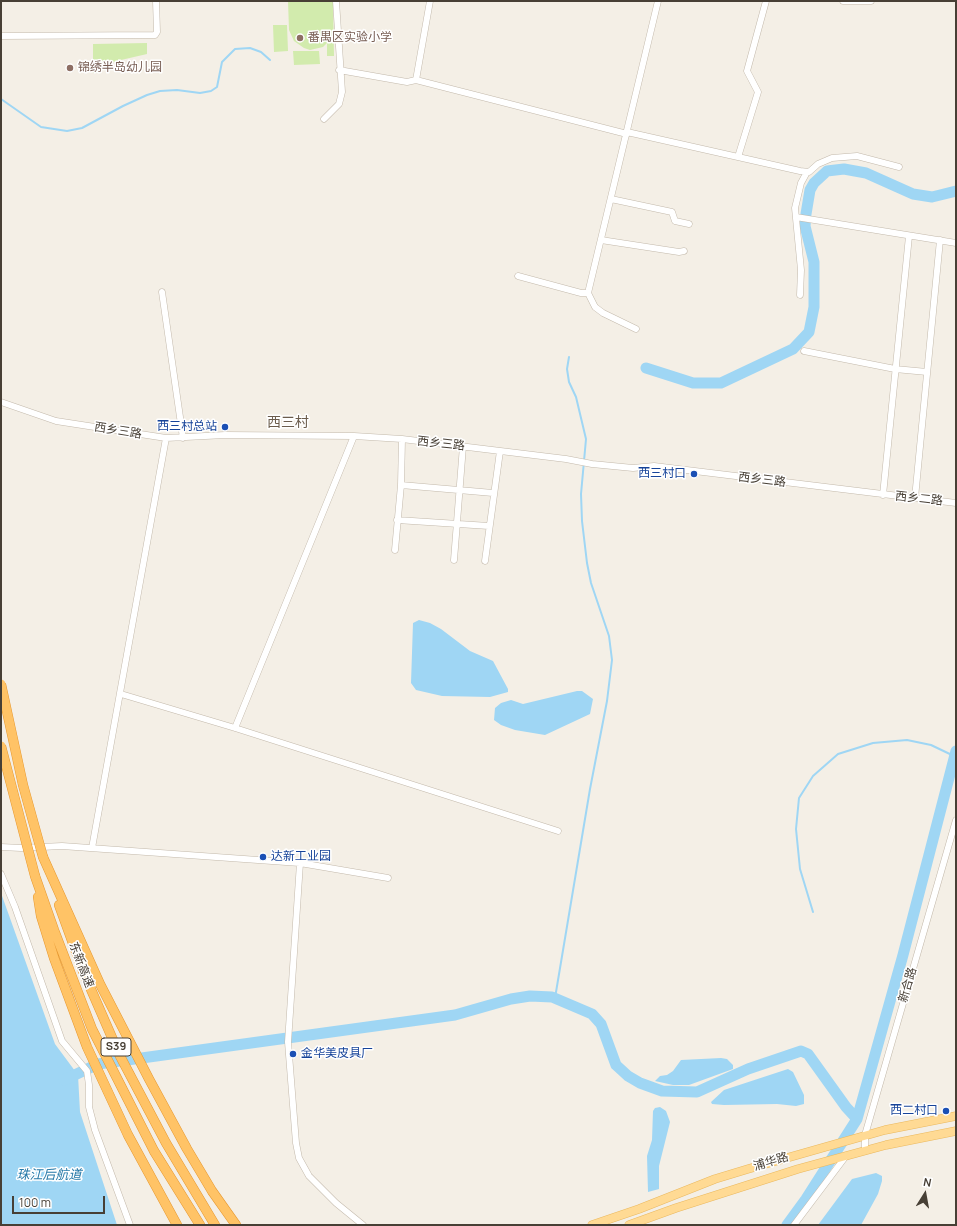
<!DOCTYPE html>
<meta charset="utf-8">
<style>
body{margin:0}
#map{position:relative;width:957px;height:1226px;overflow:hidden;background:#f4efe6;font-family:Manrope,sans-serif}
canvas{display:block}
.frame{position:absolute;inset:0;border:2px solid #473f35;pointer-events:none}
.north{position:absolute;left:905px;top:1174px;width:40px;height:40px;-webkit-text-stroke:3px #fff;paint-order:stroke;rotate:11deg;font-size:11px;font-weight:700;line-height:16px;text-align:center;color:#473f35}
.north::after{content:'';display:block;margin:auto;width:14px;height:18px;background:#473f35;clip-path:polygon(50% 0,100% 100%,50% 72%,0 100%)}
.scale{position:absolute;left:12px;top:1196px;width:93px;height:18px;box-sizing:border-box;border:2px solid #473f35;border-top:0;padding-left:5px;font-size:12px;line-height:14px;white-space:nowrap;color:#473f35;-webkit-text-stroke:3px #fff;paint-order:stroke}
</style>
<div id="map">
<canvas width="957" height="1226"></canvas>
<div class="frame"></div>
<div class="north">N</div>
<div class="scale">100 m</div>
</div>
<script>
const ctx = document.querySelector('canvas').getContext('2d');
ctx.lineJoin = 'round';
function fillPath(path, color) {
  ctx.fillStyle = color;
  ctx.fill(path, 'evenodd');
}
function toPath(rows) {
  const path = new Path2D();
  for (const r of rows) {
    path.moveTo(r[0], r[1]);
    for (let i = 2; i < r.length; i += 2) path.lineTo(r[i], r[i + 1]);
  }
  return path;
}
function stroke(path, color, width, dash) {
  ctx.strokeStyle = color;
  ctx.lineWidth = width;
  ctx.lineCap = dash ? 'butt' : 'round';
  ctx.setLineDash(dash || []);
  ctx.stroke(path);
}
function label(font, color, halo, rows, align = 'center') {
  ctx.font = font + ' Manrope,"Noto Sans SC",sans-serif';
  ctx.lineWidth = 3;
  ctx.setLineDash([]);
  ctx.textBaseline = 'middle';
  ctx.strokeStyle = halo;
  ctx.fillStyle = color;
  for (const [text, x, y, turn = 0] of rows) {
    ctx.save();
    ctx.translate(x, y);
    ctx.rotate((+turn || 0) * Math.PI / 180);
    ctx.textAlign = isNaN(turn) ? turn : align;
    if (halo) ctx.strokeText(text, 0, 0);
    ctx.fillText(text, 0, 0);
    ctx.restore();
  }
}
const green = toPath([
 [288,1,333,1,334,56,327,56,327,43,323,47,310,50,304,48,294,41,289,30],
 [273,25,287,25,288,51,274,52],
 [147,43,147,54,121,60,111,63,99,73,93,73,93,44],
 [293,51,319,51,320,64,294,65]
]);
const water = toPath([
 [419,620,430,623,441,629,470,651,493,661,508,689,508,692,490,697,442,696,416,690,411,683,413,623],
 [577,691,582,691,593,699,590,714,545,735,515,730,501,725,494,720,495,708,501,703,511,700,523,704],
 [1,893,55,1044,78,1075,80,1112,117,1225,1,1225],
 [721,1058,727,1059,733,1065,733,1069,689,1085,673,1085,655,1081,660,1076,667,1075,673,1071,681,1060],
 [788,1069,793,1072,804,1095,804,1104,796,1106,777,1104,724,1105,712,1104,711,1102,724,1090],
 [660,1107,666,1111,670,1122,659,1166,659,1189,648,1192,647,1156,652,1140,653,1111,655,1108],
 [876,1173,882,1176,882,1181,878,1194,861,1225,818,1225,852,1179]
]);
const stream = toPath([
 [1,99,41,127,67,131,82,128,123,106,147,95,160,91,177,90,200,93,211,91,217,87,222,62,235,49,250,48,261,52,270,60],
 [813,912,800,869,796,829,799,798,813,776,838,754,873,743,907,740,931,745,954,756],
 [555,998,590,789,607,701,612,660,609,636,591,583,587,563,582,521,581,494,586,439,576,397,569,382,567,369,569,357]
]);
const river = toPath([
 [646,368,693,383,721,383,793,349,809,332,814,307,814,262,805,226,806,214,810,190,814,183,827,171,844,169,866,173,913,194,932,197,956,191],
 [64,1080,98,1064,455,1015,511,999,530,996,552,997,592,1014,601,1024,616,1065,628,1076,640,1083,662,1091,697,1092,748,1069,801,1051,808,1054,846,1107,857,1119,903,955,956,751],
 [787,1225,806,1199,857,1119]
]);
const minor = toPath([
 [843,1,871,1],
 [1,36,155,35,157,32,156,1],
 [339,70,407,82,416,80,627,134],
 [416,80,430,1],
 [324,119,339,104,342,92,336,1],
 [627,132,738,157,758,92,747,71,766,1],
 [738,157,800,171,809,172,818,164,832,158,857,156,899,167],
 [611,199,672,212,675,221,689,224],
 [796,217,956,243],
 [601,240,679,252,684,251],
 [518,276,581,293,588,293,658,1],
 [162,292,183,438],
 [588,293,595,307,603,313,636,329],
 [800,295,801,270,795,208,801,183,807,172],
 [804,351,895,369,927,372],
 [1,402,56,421,166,438,225,435,354,436,402,439,566,459,592,464,633,468,654,466,956,503],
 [401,485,493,493],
 [883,495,909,236],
 [915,498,940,240],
 [397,520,489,526],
 [395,550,401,485,402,439],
 [454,560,463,446],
 [485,561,500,451],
 [121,694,235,728,558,831],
 [235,728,354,436],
 [1,847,21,848,62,846,300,863,388,878],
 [92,848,166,438],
 [300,863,288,1042,296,1143,299,1158,309,1176,336,1203,363,1225],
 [1,874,15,907,62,1041,87,1071,89,1085,89,1107,95,1130,130,1225],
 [865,1151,865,1135,956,820],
 [794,1225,846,1156]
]);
const major = toPath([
 [592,1225,639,1209,715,1179,748,1169,885,1130,956,1116],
 [629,1225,676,1208,798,1169,886,1145,956,1131]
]);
const highway = toPath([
 [43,857,100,984,149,1079,187,1149,212,1191,236,1225],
 [35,876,54,930,92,1029,154,1151,200,1225],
 [38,897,41,916,54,958,87,1047,128,1135,177,1225],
 [59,905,83,971,120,1056,166,1143,215,1225]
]);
const highwayBridge = toPath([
 [1,684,23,785,43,857],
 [1,746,35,876]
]);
const markers = [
 [300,38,4,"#8d6e63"],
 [70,68,4,"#8d6e63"],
 [225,427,4,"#1a4fb4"],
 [694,474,4,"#1a4fb4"],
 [263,857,4,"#1a4fb4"],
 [293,1054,4,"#1a4fb4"],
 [946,1111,4,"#1a4fb4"]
];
const shields = [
 [116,1047,30]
];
const shieldNames = [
 ["S39",116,1047]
];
const educationNames = [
 ["番禺区实验小学",308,38],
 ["锦绣半岛幼儿园",78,68]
];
const transitNames = [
 ["西三村总站",217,427],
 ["西三村口",686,474],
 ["达新工业园",271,857,"left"],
 ["金华美皮具厂",301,1054,"left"],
 ["西二村口",938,1111]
];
const streetNames = [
 ["西乡三路",118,431,9],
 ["西乡三路",441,444,6],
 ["西乡三路",762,480,7],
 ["西乡二路",919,499,6],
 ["东新高速",81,965,69],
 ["新合路",908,985,-74],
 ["浦华路",771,1162,-17]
];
const waterNames = [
 ["珠江后航道",49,1175]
];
const quarterNames = [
 ["西三村",288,423]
];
fillPath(green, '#d2ebad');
fillPath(water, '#9fd6f4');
stroke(stream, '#9fd6f4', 2);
stroke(river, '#9fd6f4', 11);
stroke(minor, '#c3b9ab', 7);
stroke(major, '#eab85e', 9);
stroke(highway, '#e6972f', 10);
stroke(minor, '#fff', 6);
stroke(major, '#ffda94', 8);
stroke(highway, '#ffc366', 9);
stroke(highwayBridge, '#e6972f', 10, []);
stroke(highwayBridge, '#ffc366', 9);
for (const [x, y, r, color] of markers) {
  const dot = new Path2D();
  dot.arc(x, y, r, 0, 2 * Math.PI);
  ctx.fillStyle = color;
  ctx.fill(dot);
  stroke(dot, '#fff', 1.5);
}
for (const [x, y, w] of shields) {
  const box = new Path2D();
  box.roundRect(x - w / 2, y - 9, w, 18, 3);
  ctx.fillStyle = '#fff';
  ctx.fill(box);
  stroke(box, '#473f35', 1);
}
label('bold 11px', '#473f35', null, shieldNames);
label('12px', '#785e54', '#fff', educationNames, 'left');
label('12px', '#164399', '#fff', transitNames, 'right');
label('12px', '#473f35', '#fff', streetNames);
label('italic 13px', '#2679a8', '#fff', waterNames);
label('14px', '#6b5c4c', '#fff', quarterNames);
</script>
